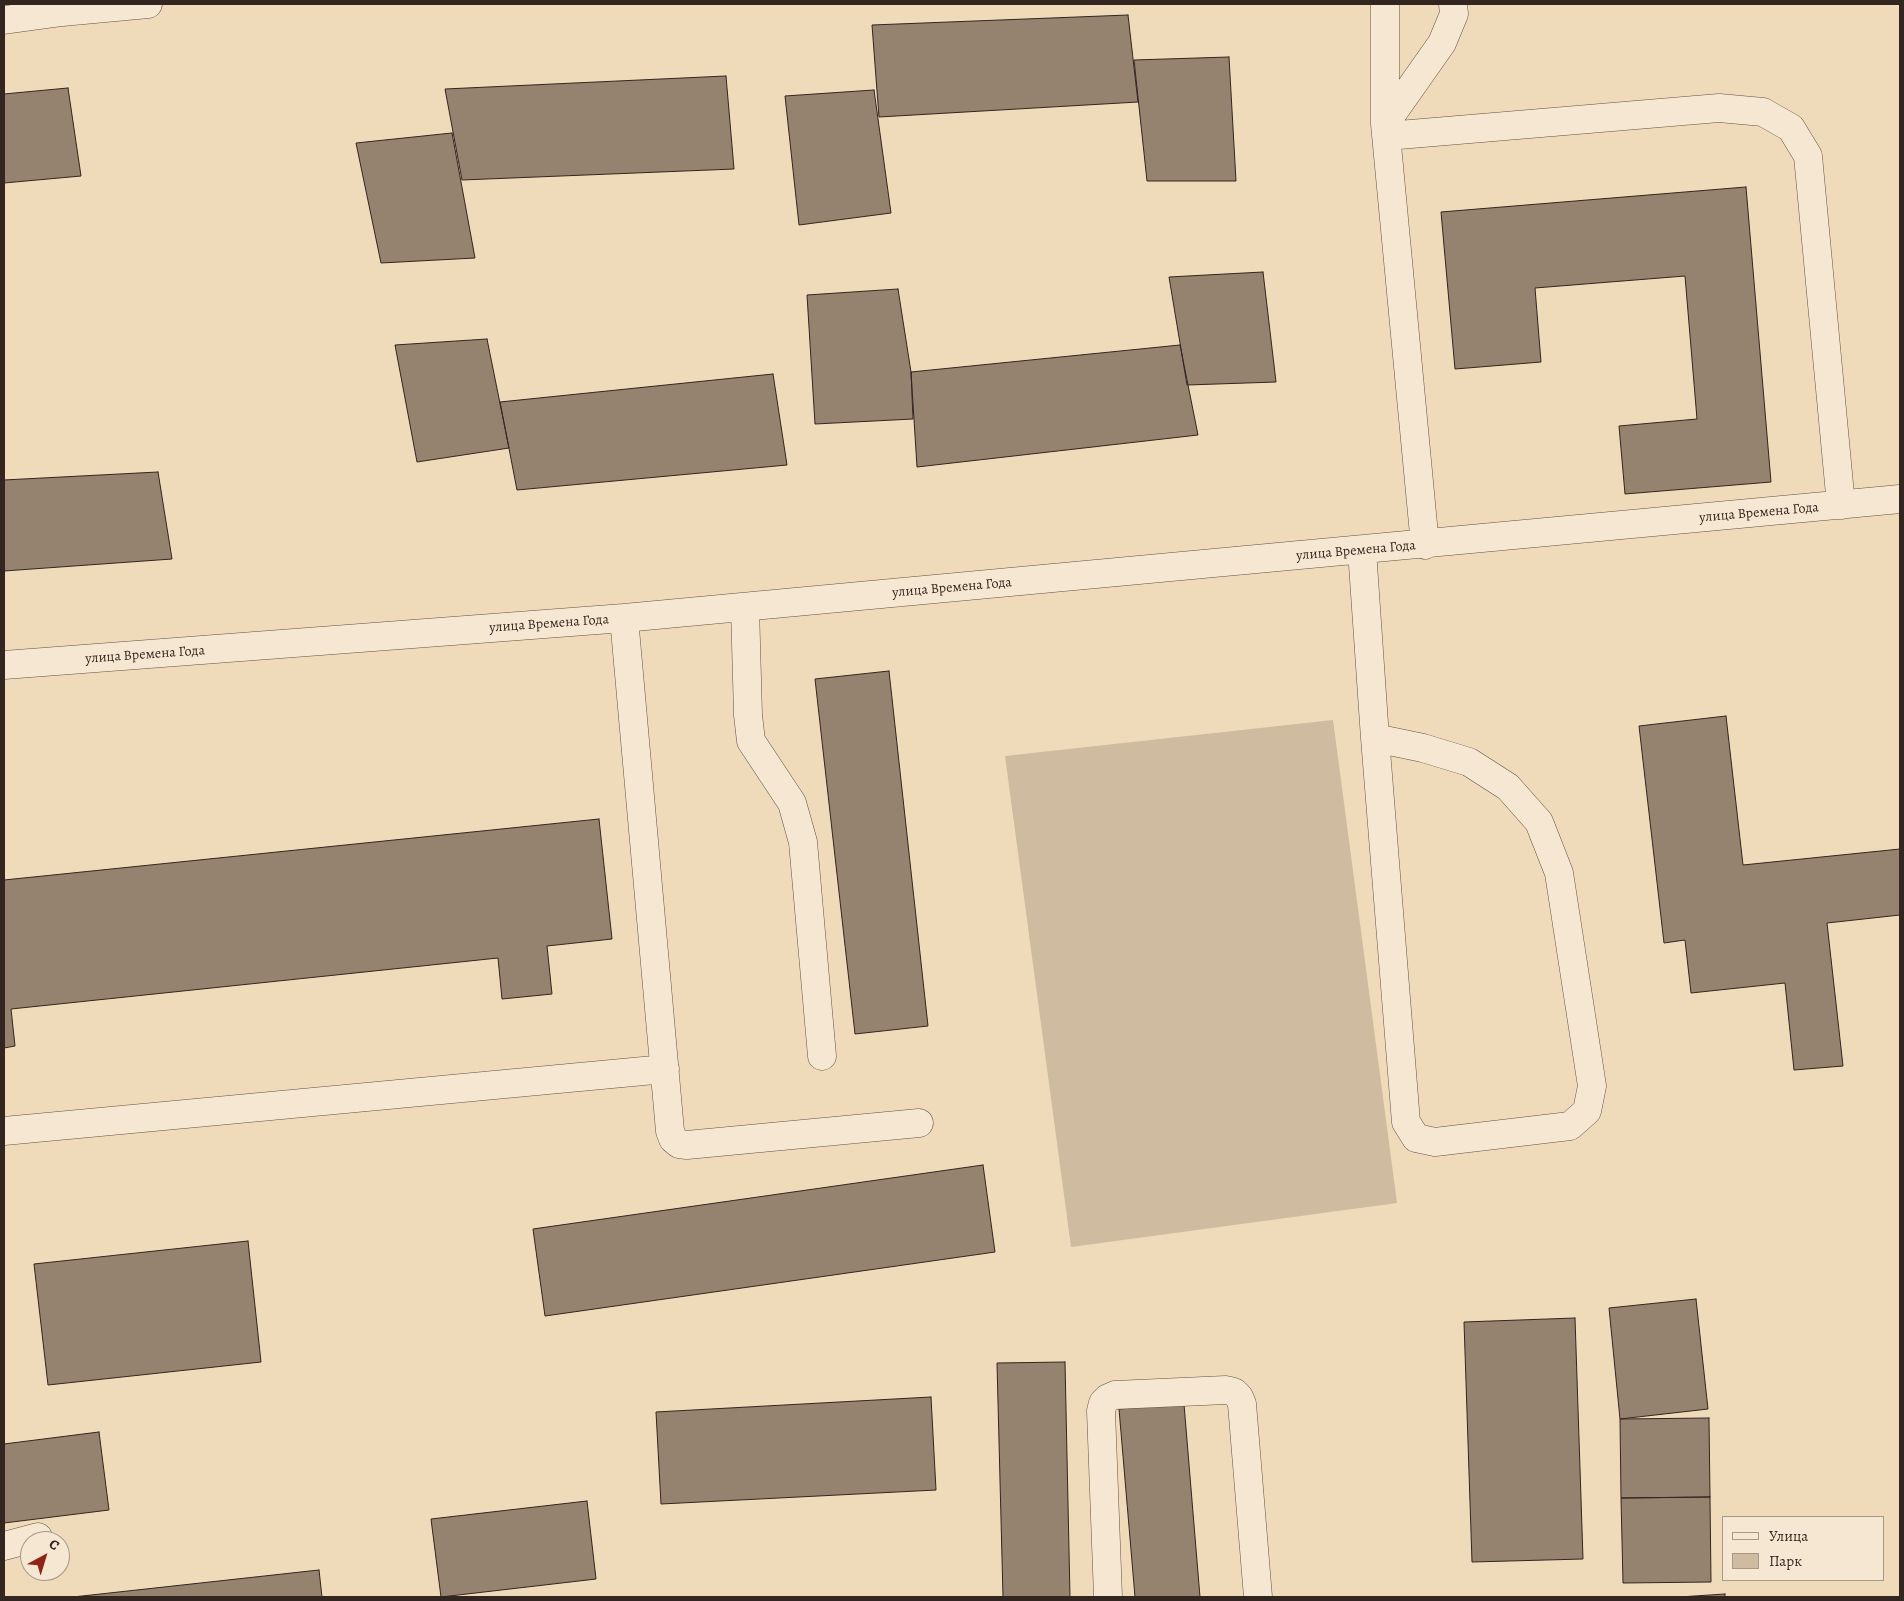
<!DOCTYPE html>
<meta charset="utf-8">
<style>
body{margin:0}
#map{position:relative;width:1904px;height:1601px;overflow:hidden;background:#efdab9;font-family:Alegreya,serif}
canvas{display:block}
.frame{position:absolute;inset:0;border:5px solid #33251f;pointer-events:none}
.legend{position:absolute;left:1722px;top:1516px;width:162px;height:65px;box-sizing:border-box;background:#f5e7d2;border:1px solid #a7998a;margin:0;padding:6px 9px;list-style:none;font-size:15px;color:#33251f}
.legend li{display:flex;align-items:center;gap:10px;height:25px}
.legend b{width:25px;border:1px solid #a7998a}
.north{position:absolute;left:20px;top:1531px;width:50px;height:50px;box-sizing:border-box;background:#f5e7d2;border:1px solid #a7998a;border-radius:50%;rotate:39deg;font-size:14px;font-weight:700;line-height:20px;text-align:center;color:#33251f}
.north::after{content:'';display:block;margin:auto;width:18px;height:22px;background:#8f2418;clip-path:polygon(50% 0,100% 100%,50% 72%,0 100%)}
</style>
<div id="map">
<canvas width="1904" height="1601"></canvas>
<div class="frame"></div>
<ul class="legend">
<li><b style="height:6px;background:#f5e7d2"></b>Улица</li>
<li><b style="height:14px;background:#cfbb9f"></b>Парк</li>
</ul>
<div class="north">С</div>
</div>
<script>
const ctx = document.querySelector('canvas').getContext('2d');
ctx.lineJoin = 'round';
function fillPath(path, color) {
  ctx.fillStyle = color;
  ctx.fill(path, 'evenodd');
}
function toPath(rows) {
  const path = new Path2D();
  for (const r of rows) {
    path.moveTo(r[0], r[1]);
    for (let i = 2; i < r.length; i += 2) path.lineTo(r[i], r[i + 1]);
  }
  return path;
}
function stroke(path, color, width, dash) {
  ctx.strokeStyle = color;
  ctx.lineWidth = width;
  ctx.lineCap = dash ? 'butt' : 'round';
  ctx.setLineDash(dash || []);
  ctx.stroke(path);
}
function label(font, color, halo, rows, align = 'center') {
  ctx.font = font + ' Alegreya,serif';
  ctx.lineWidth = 4;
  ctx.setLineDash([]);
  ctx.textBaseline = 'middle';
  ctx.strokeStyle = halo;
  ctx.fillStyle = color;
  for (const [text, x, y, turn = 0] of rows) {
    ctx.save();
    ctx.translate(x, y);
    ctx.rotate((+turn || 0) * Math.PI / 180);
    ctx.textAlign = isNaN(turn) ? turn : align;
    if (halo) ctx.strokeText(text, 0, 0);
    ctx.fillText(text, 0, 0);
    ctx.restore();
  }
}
const green = toPath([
 [1333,720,1397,1203,1071,1247,1005,756]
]);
const building = toPath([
 [1128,15,1138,102,879,117,872,25,1128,15],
 [1229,57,1236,181,1147,181,1134,60,1229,57],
 [726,76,734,169,462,180,445,89,726,76],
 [68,88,81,176,4,183,4,94,68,88],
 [874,90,891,213,799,225,785,96,874,90],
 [452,133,475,258,381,263,356,143,452,133],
 [1746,187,1771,482,1625,494,1619,426,1697,419,1685,276,1535,288,1541,362,1455,369,1441,212,1746,187],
 [1263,272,1276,382,1187,385,1169,277,1263,272],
 [898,289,911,372,913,419,815,424,807,295,898,289],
 [487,339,509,448,417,462,395,345,487,339],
 [1180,345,1198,435,917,467,911,372,1180,345],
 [773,374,787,465,517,490,500,402,773,374],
 [158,472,172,559,4,571,4,480,158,472],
 [889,671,928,1026,855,1034,815,679,889,671],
 [1726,716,1743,865,1900,849,1900,915,1827,923,1843,1066,1794,1070,1785,983,1691,993,1685,940,1664,943,1639,726,1726,716],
 [599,819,612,939,547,946,552,994,502,999,498,958,11,1009,15,1046,4,1048,4,880,599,819],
 [983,1165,995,1252,545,1316,533,1229,983,1165],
 [248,1241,261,1362,48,1385,34,1264,248,1241],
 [1696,1299,1708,1409,1620,1419,1609,1308,1696,1299],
 [1575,1318,1583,1559,1472,1562,1464,1322,1575,1318],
 [1065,1362,1070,1597,1003,1597,997,1363,1065,1362],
 [931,1397,936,1490,661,1504,656,1412,931,1397],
 [1184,1404,1200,1597,1135,1597,1119,1409,1184,1404],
 [1709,1418,1710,1497,1621,1498,1620,1419,1709,1418],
 [99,1432,109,1510,4,1523,4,1444,99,1432],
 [1710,1497,1711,1582,1623,1583,1621,1498,1710,1497],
 [587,1501,596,1579,441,1597,431,1519,587,1501],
 [319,1570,322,1597,73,1597,319,1570],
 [1725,1594,1725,1597,1679,1597,1725,1594]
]);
const minor = toPath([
 [1385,4,1385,124],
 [4,20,62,12,148,4],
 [1387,136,1719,108,1763,112,1791,128,1808,156,1841,505],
 [1425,545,1385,124,1442,43,1454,14,1453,4],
 [1362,550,1375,738,1406,1122,1416,1138,1435,1142,1570,1126,1587,1111,1592,1086,1559,873,1539,822,1508,787,1469,762,1423,748,1375,738],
 [745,607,748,715,751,741,792,803,803,842,822,1056],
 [624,618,670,1131,673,1139,679,1144,687,1145,919,1123],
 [4,665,624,618,1900,499],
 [4,1131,665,1069],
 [4,1546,38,1537],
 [1108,1597,1101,1411,1103,1403,1108,1398,1115,1395,1226,1390,1234,1392,1239,1397,1242,1404,1258,1597]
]);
const streetNames = [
 ["улица Времена Года",1759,513,-5],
 ["улица Времена Года",1356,551,-5],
 ["улица Времена Года",952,588,-5],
 ["улица Времена Года",549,624,-4],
 ["улица Времена Года",145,655,-4]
];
fillPath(green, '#cfbb9f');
fillPath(building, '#95836f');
stroke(building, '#33251f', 1);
stroke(minor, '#625246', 29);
stroke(minor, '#f5e7d2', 28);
label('14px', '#33251f', '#f5e7d2', streetNames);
</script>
